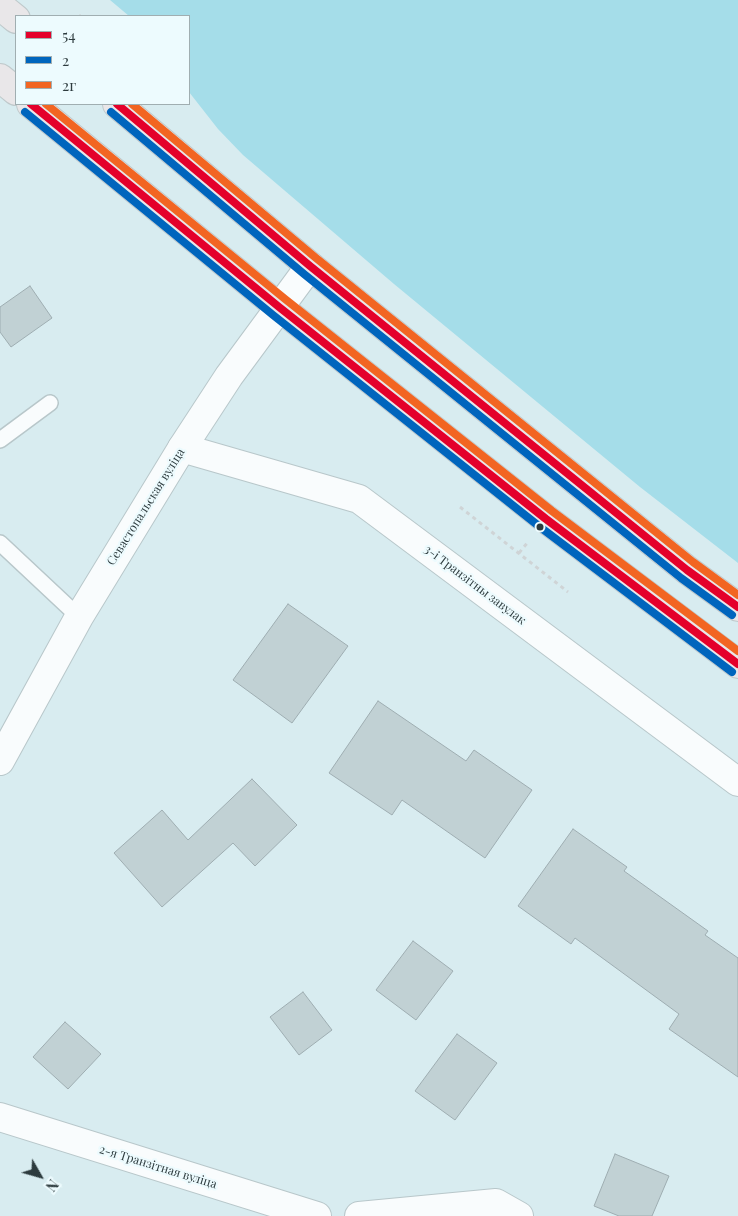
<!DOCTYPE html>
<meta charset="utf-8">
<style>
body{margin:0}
#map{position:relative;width:738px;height:1216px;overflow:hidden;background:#d8ecf0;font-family:"Playfair Display",serif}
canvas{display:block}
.legend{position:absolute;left:15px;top:15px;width:175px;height:90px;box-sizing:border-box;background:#edfbfe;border:1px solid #a0aeb1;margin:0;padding:6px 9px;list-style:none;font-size:15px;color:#2d3b3e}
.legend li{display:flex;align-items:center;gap:10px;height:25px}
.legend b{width:25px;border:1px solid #a0aeb1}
.north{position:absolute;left:15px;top:1151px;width:50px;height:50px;-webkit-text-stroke:4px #edfbfe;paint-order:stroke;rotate:128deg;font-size:14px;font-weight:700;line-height:20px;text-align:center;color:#2d3b3e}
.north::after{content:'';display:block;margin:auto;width:18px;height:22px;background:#2d3b3e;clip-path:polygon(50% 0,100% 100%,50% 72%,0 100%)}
</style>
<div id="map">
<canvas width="738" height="1216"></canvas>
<ul class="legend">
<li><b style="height:6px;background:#e4002b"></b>54</li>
<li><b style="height:6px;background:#0065bd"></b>2</li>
<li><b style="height:6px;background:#f26522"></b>2г</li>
</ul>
<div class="north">N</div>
</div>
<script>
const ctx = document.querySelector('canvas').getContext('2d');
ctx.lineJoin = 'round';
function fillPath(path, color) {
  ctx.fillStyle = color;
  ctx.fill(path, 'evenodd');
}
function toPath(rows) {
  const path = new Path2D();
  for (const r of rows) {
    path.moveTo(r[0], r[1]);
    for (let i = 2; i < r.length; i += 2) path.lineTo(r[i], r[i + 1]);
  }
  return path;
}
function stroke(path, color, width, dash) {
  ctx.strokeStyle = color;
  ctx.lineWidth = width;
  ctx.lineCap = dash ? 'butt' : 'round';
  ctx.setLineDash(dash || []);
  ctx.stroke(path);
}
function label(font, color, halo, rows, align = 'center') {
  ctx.font = font + ' "Playfair Display",serif';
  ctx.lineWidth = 4.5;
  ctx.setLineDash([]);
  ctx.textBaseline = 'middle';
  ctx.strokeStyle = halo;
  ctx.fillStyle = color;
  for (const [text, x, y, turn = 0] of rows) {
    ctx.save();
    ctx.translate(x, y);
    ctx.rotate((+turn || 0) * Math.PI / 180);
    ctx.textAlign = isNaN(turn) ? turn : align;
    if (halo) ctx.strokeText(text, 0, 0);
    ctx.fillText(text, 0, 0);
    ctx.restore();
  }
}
const green = toPath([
 [110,0,738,0,738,563,640,487,394,284,243,155,218,129,189,92,189,16,129,16]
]);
const building = toPath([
 [30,286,52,318,11,347,0,332,0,307,30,286],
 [288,604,348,646,292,723,233,680,288,604],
 [378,701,466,761,474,750,532,790,485,858,402,800,392,815,329,773,378,701],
 [252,779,297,825,255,866,233,843,162,907,114,853,162,810,188,840,252,779],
 [573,829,627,867,624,871,708,931,705,935,738,958,738,1077,669,1029,679,1014,575,938,571,944,518,906,573,829],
 [413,941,453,971,416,1020,376,990,413,941],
 [303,992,332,1030,299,1055,270,1017,303,992],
 [65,1022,101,1054,68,1089,33,1057,65,1022],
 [457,1034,497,1063,455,1120,415,1091,457,1034],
 [615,1154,669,1176,652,1216,619,1216,594,1206,615,1154]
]);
const path = toPath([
 [79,15,80,16],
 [460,507,568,592],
 [519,553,528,542]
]);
const service = toPath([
 [0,440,50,403],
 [0,543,79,617]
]);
const minor = toPath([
 [182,448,359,499,738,782],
 [0,1117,317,1216],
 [359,1216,496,1203,519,1216]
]);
const tertiary = toPath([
 [0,761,79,617,182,448,229,376,310,266]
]);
const primary = toPath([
 [0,6,16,19],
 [0,78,16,91],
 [31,104,279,307,546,519,738,664],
 [117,104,310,266,687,570,738,607]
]);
const bus1 = toPath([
 [31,104,279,307,546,519,738,664],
 [117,104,310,266,687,570,738,607]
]);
const bus2 = toPath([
 [25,112,273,315,540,527,732,672],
 [111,112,304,274,681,578,732,615]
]);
const bus3 = toPath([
 [46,104,285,299,552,511,738,651],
 [132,104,316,258,693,562,738,595]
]);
const markers = [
 [540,527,4.5,"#2d3b3e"]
];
const streetNames = [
 ["Севастопальская вуліца",146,507,-58],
 ["3-і Транзітны завулак",475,585,37],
 ["2-я Транзітная вуліца",158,1167,17]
];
fillPath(green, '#a5dde9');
fillPath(building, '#c1d1d4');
stroke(building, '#9eadb1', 1);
stroke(service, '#b8c7ca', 18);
stroke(minor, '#b8c7ca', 30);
stroke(tertiary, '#b8c7ca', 30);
stroke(primary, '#bfc9cb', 30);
stroke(path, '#cfd4d6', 3, [4, 4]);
stroke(service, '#f9fcfd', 15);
stroke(minor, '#f9fcfd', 28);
stroke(tertiary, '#f9fcfd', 28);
stroke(primary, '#e9e7e9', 28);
stroke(bus1, '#e4002b', 8);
stroke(bus2, '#0065bd', 8);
stroke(bus3, '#f26522', 8);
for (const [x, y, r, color] of markers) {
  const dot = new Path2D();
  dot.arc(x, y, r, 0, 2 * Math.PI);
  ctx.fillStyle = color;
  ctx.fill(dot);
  stroke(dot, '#edfbfe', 2);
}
label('12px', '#2d3b3e', '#edfbfe', streetNames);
</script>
